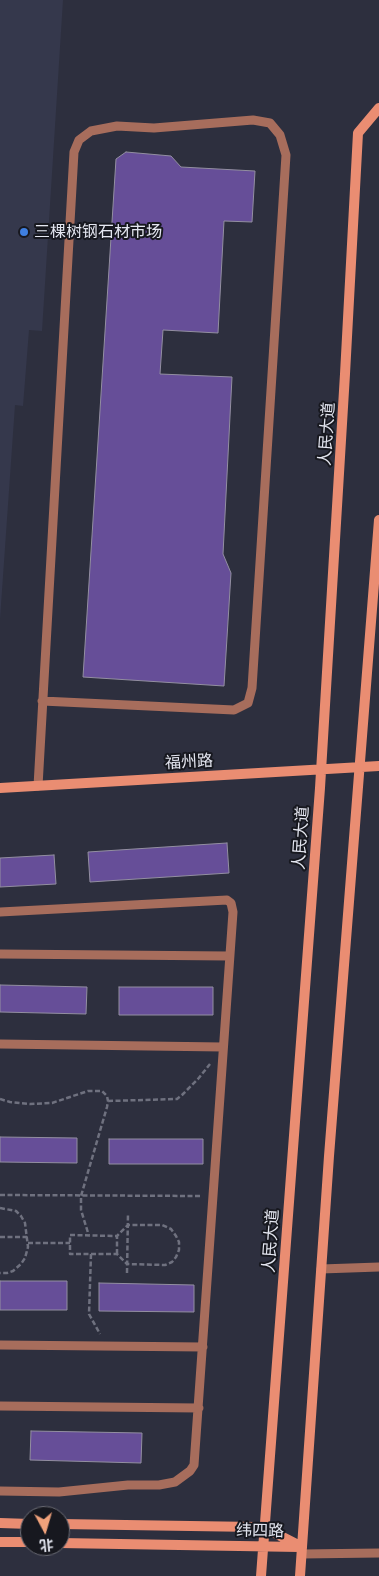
<!DOCTYPE html>
<meta charset="utf-8">
<style>
body{margin:0}
#map{position:relative;width:379px;height:1576px;overflow:hidden;background:#2d2f3e;font-family:"Public Sans","Noto Sans SC",sans-serif}
canvas{display:block}
.north{position:absolute;left:20px;top:1506px;width:50px;height:50px;box-sizing:border-box;background:#17181f;border:1px solid #696a73;border-radius:50%;rotate:174deg;font-size:14px;font-weight:700;line-height:20px;text-align:center;color:#e4e6f0}
.north::after{content:'';display:block;margin:auto;width:18px;height:22px;background:#f1a27b;clip-path:polygon(50% 0,100% 100%,50% 72%,0 100%)}
</style>
<div id="map">
<canvas width="379" height="1576"></canvas>
<div class="north">北</div>
</div>
<script>
const ctx = document.querySelector('canvas').getContext('2d');
ctx.lineJoin = 'round';
function fillPath(path, color) {
  ctx.fillStyle = color;
  ctx.fill(path, 'evenodd');
}
function toPath(rows) {
  const path = new Path2D();
  for (const r of rows) {
    path.moveTo(r[0], r[1]);
    for (let i = 2; i < r.length; i += 2) path.lineTo(r[i], r[i + 1]);
  }
  return path;
}
function stroke(path, color, width, dash) {
  ctx.strokeStyle = color;
  ctx.lineWidth = width;
  ctx.lineCap = dash ? 'butt' : 'round';
  ctx.setLineDash(dash || []);
  ctx.stroke(path);
}
function label(font, color, halo, rows, align = 'center') {
  ctx.font = font + ' "Public Sans","Noto Sans SC",sans-serif';
  ctx.lineWidth = 4;
  ctx.setLineDash([]);
  ctx.textBaseline = 'middle';
  ctx.strokeStyle = halo;
  ctx.fillStyle = color;
  for (const [text, x, y, turn = 0] of rows) {
    ctx.save();
    ctx.translate(x, y);
    ctx.rotate((+turn || 0) * Math.PI / 180);
    ctx.textAlign = isNaN(turn) ? turn : align;
    if (halo) ctx.strokeText(text, 0, 0);
    ctx.fillText(text, 0, 0);
    ctx.restore();
  }
}
const built = toPath([
 [0,0,63,0,42,331,29,330,23,406,15,405,0,619]
]);
const building = toPath([
 [126,152,171,156,181,167,255,171,252,222,224,221,218,333,163,330,160,374,232,377,223,554,231,573,224,686,83,677,116,159,126,152],
 [227,843,229,873,90,882,88,852,227,843],
 [54,855,56,884,0,887,0,858,54,855],
 [0,985,87,987,86,1014,0,1012,0,985],
 [119,987,213,987,213,1015,119,1015,119,987],
 [0,1137,77,1138,77,1163,0,1162,0,1137],
 [109,1139,203,1139,203,1164,109,1164,109,1139],
 [0,1281,67,1281,67,1310,0,1310,0,1281],
 [99,1283,194,1285,194,1312,99,1311,99,1283],
 [31,1431,142,1433,141,1463,30,1460,31,1431]
]);
const path = toPath([
 [0,1099,10,1102,30,1104,52,1103,88,1091,102,1091,107,1096,108,1101,107,1107,81,1196,81,1210,89,1236],
 [108,1101,177,1099,182,1095,198,1079,210,1064],
 [0,1195,202,1196],
 [0,1208,16,1211,21,1216,25,1223,28,1247,25,1258,21,1264,13,1271,7,1273,0,1273],
 [0,1237,27,1237],
 [28,1243,70,1243],
 [91,1254,89,1314,100,1334],
 [117,1254,117,1236,70,1235,70,1254,117,1254,127,1264,165,1265,172,1262,176,1257,179,1250,179,1242,176,1236,171,1229,162,1225,128,1225,117,1236],
 [127,1273,128,1213]
]);
const lane = toPath([
 [38,786,74,152,79,140,91,131,117,126,154,128,253,120,270,123,280,135,286,155,252,688,248,703,234,710,42,701],
 [0,912,227,900,231,903,233,912,194,1465,190,1471,175,1482,159,1485,128,1485,59,1492,0,1491],
 [0,954,229,956],
 [0,1044,223,1047],
 [321,1269,379,1267],
 [0,1345,203,1347],
 [0,1406,199,1408],
 [302,1554,379,1553]
]);
const secondary = toPath([
 [0,788,379,766],
 [0,1523,30,1524],
 [60,1524,256,1527,265,1528,302,1547],
 [0,1542,30,1542],
 [60,1543,299,1547],
 [261,1576,320,788,345,374,358,133,379,108],
 [300,1576,329,1156,379,520]
]);
const markers = [
 [24,232,5,"#3f7fe0"]
];
const poiNames = [
 ["三棵树钢石材市场",34,232]
];
const streetNames = [
 ["人民大道",327,434,-86],
 ["福州路",189,762,-3],
 ["人民大道",301,838,-86],
 ["人民大道",271,1241,-86],
 ["纬四路",260,1531,1]
];
fillPath(built, '#35384c');
fillPath(building, '#664e98');
stroke(building, '#938fa1', 1);
stroke(path, '#6f717f', 2.5, [5, 2.5]);
stroke(lane, '#a76d5c', 9);
stroke(secondary, '#ea8d72', 10);
for (const [x, y, r, color] of markers) {
  const dot = new Path2D();
  dot.arc(x, y, r, 0, 2 * Math.PI);
  ctx.fillStyle = color;
  ctx.fill(dot);
  stroke(dot, '#17181f', 2);
}
label('16px', '#e4e6f0', '#17181f', poiNames, 'left');
label('16px', '#e4e6f0', '#17181f', streetNames);
</script>
